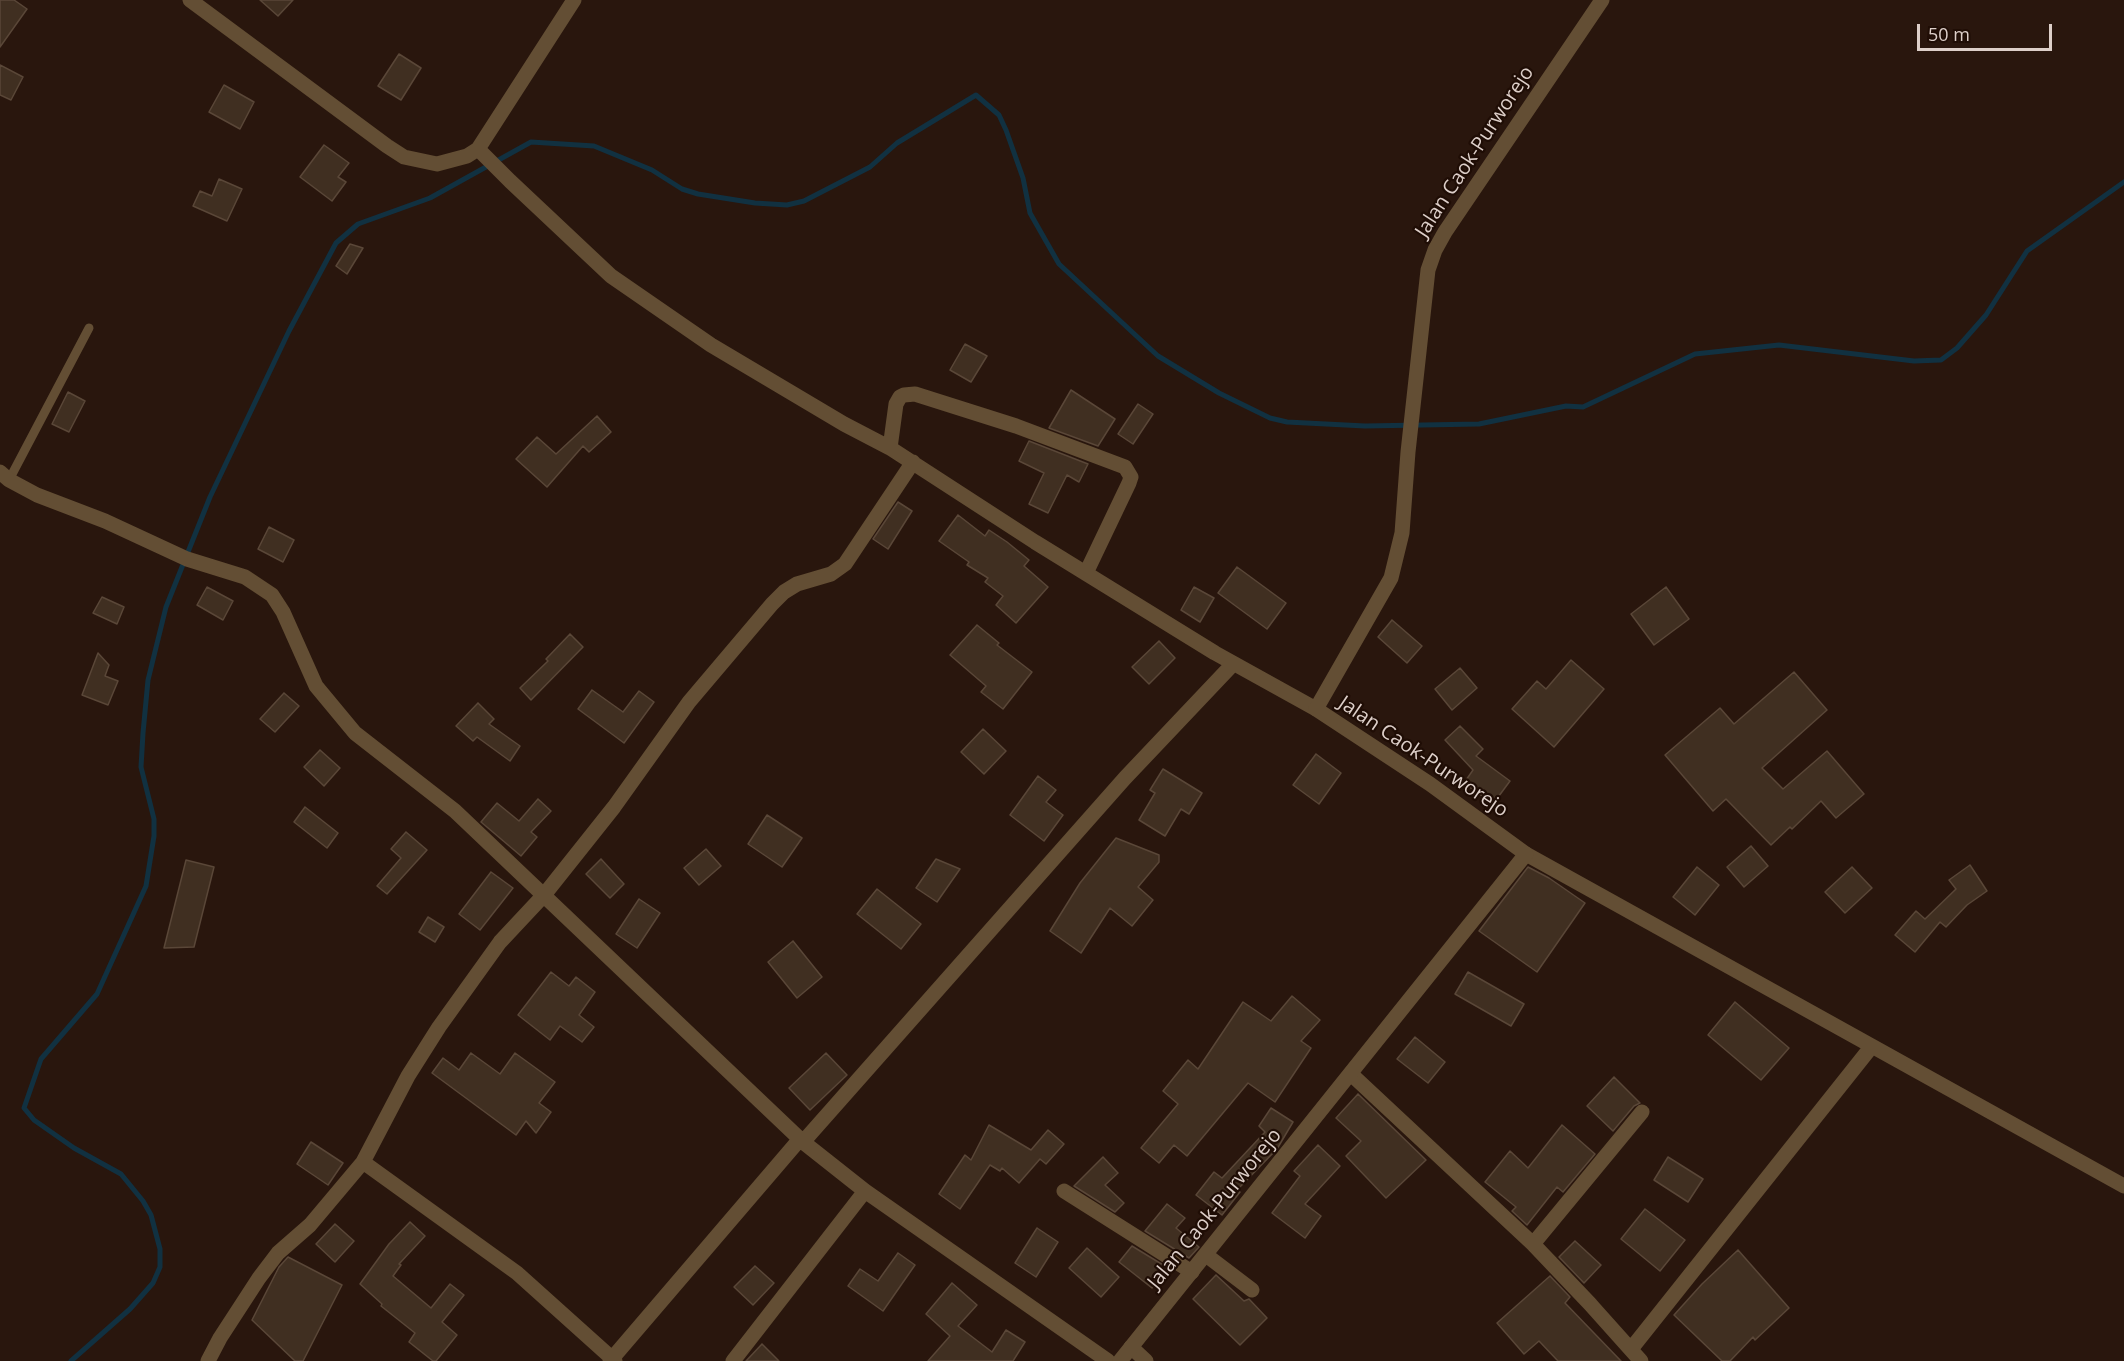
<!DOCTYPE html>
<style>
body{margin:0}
#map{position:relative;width:2124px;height:1361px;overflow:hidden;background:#29160d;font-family:"Open Sans",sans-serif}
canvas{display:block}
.scale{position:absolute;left:1917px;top:24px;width:135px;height:27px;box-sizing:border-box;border:3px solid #ddcfc9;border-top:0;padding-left:8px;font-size:18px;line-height:21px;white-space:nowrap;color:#ddcfc9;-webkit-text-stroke:4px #1f0d05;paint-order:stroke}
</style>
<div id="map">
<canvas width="2124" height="1361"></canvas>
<div class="scale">50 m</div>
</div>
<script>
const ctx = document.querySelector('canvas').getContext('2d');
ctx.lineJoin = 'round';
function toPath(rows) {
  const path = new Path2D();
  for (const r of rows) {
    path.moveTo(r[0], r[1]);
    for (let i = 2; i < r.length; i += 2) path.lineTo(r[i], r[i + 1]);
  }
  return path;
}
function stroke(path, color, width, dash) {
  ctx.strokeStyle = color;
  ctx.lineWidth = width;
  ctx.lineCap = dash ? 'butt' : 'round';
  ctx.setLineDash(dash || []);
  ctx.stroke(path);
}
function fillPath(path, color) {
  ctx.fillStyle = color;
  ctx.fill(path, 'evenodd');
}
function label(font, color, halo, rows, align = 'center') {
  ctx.font = font + ' "Open Sans",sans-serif';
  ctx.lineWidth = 4.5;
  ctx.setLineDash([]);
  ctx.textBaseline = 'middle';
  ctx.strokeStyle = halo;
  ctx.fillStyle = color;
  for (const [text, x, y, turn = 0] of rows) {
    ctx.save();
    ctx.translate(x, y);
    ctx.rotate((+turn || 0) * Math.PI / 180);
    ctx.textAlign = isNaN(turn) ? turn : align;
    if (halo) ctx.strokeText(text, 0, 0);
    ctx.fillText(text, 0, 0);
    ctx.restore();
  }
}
const stream = toPath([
 [71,1361,130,1309,153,1283,160,1267,160,1249,151,1215,143,1201,121,1174,74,1148,34,1120,24,1108,41,1059,97,994,146,886,154,836,154,819,141,767,143,733,148,680,166,607,210,497,289,331,336,243,358,224,430,198,531,142,594,146,652,170,682,189,698,194,755,203,787,205,804,201,870,167,897,143,976,95,999,115,1006,130,1023,178,1030,213,1059,264,1158,356,1219,393,1270,418,1287,422,1365,426,1479,424,1566,406,1583,407,1695,354,1779,345,1914,361,1941,360,1957,348,1986,315,2027,251,2124,182]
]);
const building = toPath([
 [0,0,14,0,27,9,0,47,0,0],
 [260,0,293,0,278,16,260,0],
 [399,54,421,68,401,100,378,86,399,54],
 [0,65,23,77,11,100,0,95,0,65],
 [224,85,254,102,240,129,209,112,224,85],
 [324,145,349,163,338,177,346,182,332,201,300,177,324,145],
 [219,179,242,189,227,221,193,206,200,191,212,196,219,179],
 [350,244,363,248,347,274,336,266,350,244],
 [965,344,987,356,971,382,950,370,965,344],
 [1071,390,1115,419,1098,446,1049,428,1071,390],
 [68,392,85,401,69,432,52,424,68,392],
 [1138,404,1153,414,1133,444,1118,434,1138,404],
 [597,416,611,432,589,452,583,446,547,487,516,459,537,437,556,454,597,416],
 [1029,441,1088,464,1079,482,1067,475,1048,513,1029,504,1044,473,1019,461,1029,441],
 [898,502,912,511,888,549,873,539,898,502],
 [958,515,985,536,989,530,1007,542,1029,560,1024,566,1048,587,1016,623,996,605,1003,596,985,582,988,578,967,565,969,562,939,541,958,515],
 [269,527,294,540,283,562,258,549,269,527],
 [1237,567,1286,603,1267,629,1218,593,1237,567],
 [207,587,233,601,223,620,197,605,207,587],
 [1194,587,1214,598,1200,622,1181,610,1194,587],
 [1666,587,1689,619,1654,645,1631,614,1666,587],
 [102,597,124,607,117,624,93,613,102,597],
 [1392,620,1422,646,1407,663,1378,637,1392,620],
 [977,625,999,643,997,645,1032,672,1003,709,981,692,986,686,950,655,977,625],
 [570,634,583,647,531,700,520,688,548,661,546,659,570,634],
 [1159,641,1175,658,1149,684,1132,667,1159,641],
 [98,653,109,665,105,676,118,681,108,705,82,695,98,653],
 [1571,660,1604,689,1554,747,1512,709,1537,681,1546,689,1571,660],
 [1460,668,1477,688,1452,710,1435,689,1460,668],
 [1794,672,1827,710,1762,768,1783,789,1827,751,1864,794,1836,818,1821,801,1792,829,1790,827,1771,845,1726,799,1713,811,1665,755,1720,708,1734,724,1794,672],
 [592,690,623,712,639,691,654,702,624,743,578,709,592,690],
 [284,693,299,706,275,732,260,719,284,693],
 [478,703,494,719,489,724,520,746,510,761,477,737,473,741,456,726,478,703],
 [1460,726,1483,749,1476,756,1510,781,1493,804,1464,783,1473,770,1445,740,1460,726],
 [983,729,1006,751,984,774,961,752,983,729],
 [320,750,340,768,324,786,304,767,320,750],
 [1316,754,1341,773,1319,804,1293,785,1316,754],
 [1163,769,1202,793,1189,814,1181,809,1165,836,1139,820,1155,793,1150,790,1163,769],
 [1038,776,1056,790,1046,802,1063,815,1044,841,1010,815,1038,776],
 [538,799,551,811,531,832,537,837,521,856,481,822,497,803,519,821,538,799],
 [305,807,338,833,327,848,294,822,305,807],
 [767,815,802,838,782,867,748,844,767,815],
 [406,832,427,850,387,894,377,886,401,858,391,849,406,832],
 [1116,838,1159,855,1159,862,1138,887,1153,900,1132,926,1110,908,1081,953,1050,931,1080,883,1116,838],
 [1751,846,1768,866,1744,887,1727,867,1751,846],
 [706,849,721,866,699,885,684,868,706,849],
 [601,859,624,884,610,898,586,874,601,859],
 [936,859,960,869,937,902,916,888,936,859],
 [186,860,214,867,194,947,164,948,186,860],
 [1970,865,1987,891,1967,905,1946,927,1940,922,1915,952,1895,935,1916,911,1925,919,1956,889,1949,880,1970,865],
 [1528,867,1549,878,1585,903,1537,972,1479,931,1528,867],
 [1697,867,1719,885,1695,915,1673,897,1697,867],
 [1852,867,1872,888,1845,913,1825,892,1852,867],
 [491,872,513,888,480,930,459,914,491,872],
 [877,889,921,924,901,949,857,914,877,889],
 [639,899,660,913,637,948,616,934,639,899],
 [428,917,444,927,435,942,419,932,428,917],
 [793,941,822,977,797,998,768,962,793,941],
 [551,972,569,986,576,977,595,992,579,1015,594,1027,582,1042,560,1026,550,1040,518,1015,551,972],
 [1468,972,1524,1004,1511,1026,1455,994,1468,972],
 [1292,996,1320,1020,1301,1041,1311,1048,1275,1102,1248,1083,1187,1156,1174,1145,1159,1163,1141,1148,1178,1104,1163,1091,1188,1060,1198,1069,1243,1002,1271,1021,1292,996],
 [1735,1002,1789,1048,1761,1080,1708,1035,1735,1002],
 [1415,1037,1445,1062,1428,1083,1397,1059,1415,1037],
 [471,1053,500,1074,515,1053,555,1082,539,1103,551,1112,536,1133,526,1121,516,1135,432,1073,443,1058,459,1070,471,1053],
 [826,1053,847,1075,810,1110,789,1088,826,1053],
 [1614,1077,1640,1103,1634,1106,1613,1131,1587,1106,1614,1077],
 [1358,1094,1426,1160,1386,1198,1346,1156,1361,1141,1336,1118,1358,1094],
 [1271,1108,1293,1122,1277,1149,1237,1190,1240,1192,1222,1215,1196,1195,1214,1172,1222,1178,1265,1132,1259,1126,1271,1108],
 [989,1125,1031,1150,1048,1130,1064,1144,1046,1164,1040,1159,1019,1183,1002,1168,1000,1171,990,1165,960,1209,939,1194,965,1155,971,1160,989,1125],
 [1562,1125,1595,1154,1563,1192,1557,1187,1527,1225,1512,1211,1516,1207,1485,1182,1510,1151,1528,1168,1562,1125],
 [311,1142,343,1163,328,1185,297,1164,311,1142],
 [1318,1145,1340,1166,1305,1204,1321,1216,1305,1238,1272,1213,1300,1176,1294,1171,1318,1145],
 [1103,1157,1118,1173,1105,1185,1124,1203,1115,1212,1074,1186,1103,1157],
 [1668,1157,1703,1179,1688,1202,1654,1180,1668,1157],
 [1167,1204,1185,1218,1176,1228,1199,1247,1189,1258,1145,1231,1167,1204],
 [1645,1209,1685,1240,1660,1271,1621,1239,1645,1209],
 [410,1222,425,1236,399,1264,401,1265,393,1276,431,1308,450,1284,464,1295,442,1322,457,1335,436,1361,433,1361,409,1342,415,1333,381,1306,382,1304,360,1284,389,1244,410,1222],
 [335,1224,354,1241,335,1262,316,1244,335,1224],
 [1037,1228,1058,1242,1036,1277,1015,1263,1037,1228],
 [1575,1241,1601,1265,1584,1283,1559,1257,1575,1241],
 [1132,1246,1168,1268,1152,1288,1119,1262,1132,1246],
 [1087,1248,1119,1277,1101,1297,1069,1268,1087,1248],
 [1738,1250,1789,1308,1755,1340,1753,1337,1730,1361,1722,1361,1674,1315,1702,1284,1738,1250],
 [898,1253,915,1265,883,1311,848,1286,860,1269,878,1281,898,1253],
 [288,1257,342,1285,303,1361,295,1361,252,1320,279,1267,288,1257],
 [755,1266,774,1283,753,1305,734,1287,755,1266],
 [1216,1275,1244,1301,1249,1299,1267,1318,1240,1345,1193,1299,1216,1275],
 [1550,1276,1570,1297,1565,1303,1621,1361,1558,1361,1539,1341,1524,1354,1497,1323,1550,1276],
 [952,1283,977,1305,958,1326,992,1352,1006,1330,1025,1342,1013,1361,928,1361,950,1336,926,1314,952,1283],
 [762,1344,779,1361,746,1361,762,1344]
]);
const service = toPath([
 [9,480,89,328]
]);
const minor = toPath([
 [190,0,387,146,404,157,437,164,467,156,478,149,574,0],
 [478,149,510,181,611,276,711,345,844,424,890,448,1035,542,1215,653,1316,709],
 [890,448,896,404,900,397,904,395,915,394,1016,426,1125,467,1131,477,1129,483,1086,573],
 [0,472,9,480,37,495,105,521,187,559,245,577,272,595,283,612,316,686,355,733,455,811,803,1142,865,1191,1108,1361],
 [1526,854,2124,1186],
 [1351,1074,1533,1244,1591,1305],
 [803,1142,1125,778,1233,664],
 [363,1162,517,1273,615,1361],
 [1064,1191,1192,1272],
 [1533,1244,1642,1112],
 [1206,1255,1252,1290],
 [1590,1304,1641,1361],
 [1131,1347,1146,1361],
 [1631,1349,1872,1046],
 [208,1361,220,1338,259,1278,278,1253,310,1225,363,1162,408,1076,439,1027,500,942,544,895,614,807,689,702,772,604,784,592,797,584,831,574,845,564,913,462],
 [610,1361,800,1139],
 [733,1361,865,1191]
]);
const tertiary = toPath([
 [1120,1361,1526,854,1430,784,1316,709,1391,578,1402,533,1408,452,1428,270,1435,250,1445,232,1602,0]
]);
const streetNames = [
 ["Jalan Caok-Purworejo",1475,152,-57],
 ["Jalan Caok-Purworejo",1423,757,34],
 ["Jalan Caok-Purworejo",1215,1209,-51]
];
stroke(stream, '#113141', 5);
fillPath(building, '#402f21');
stroke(building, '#5a4738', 1.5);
stroke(service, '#634e34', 9);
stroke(minor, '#634e34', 15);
stroke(tertiary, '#634e34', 15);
label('20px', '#ddcfc9', '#1f0d05', streetNames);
</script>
